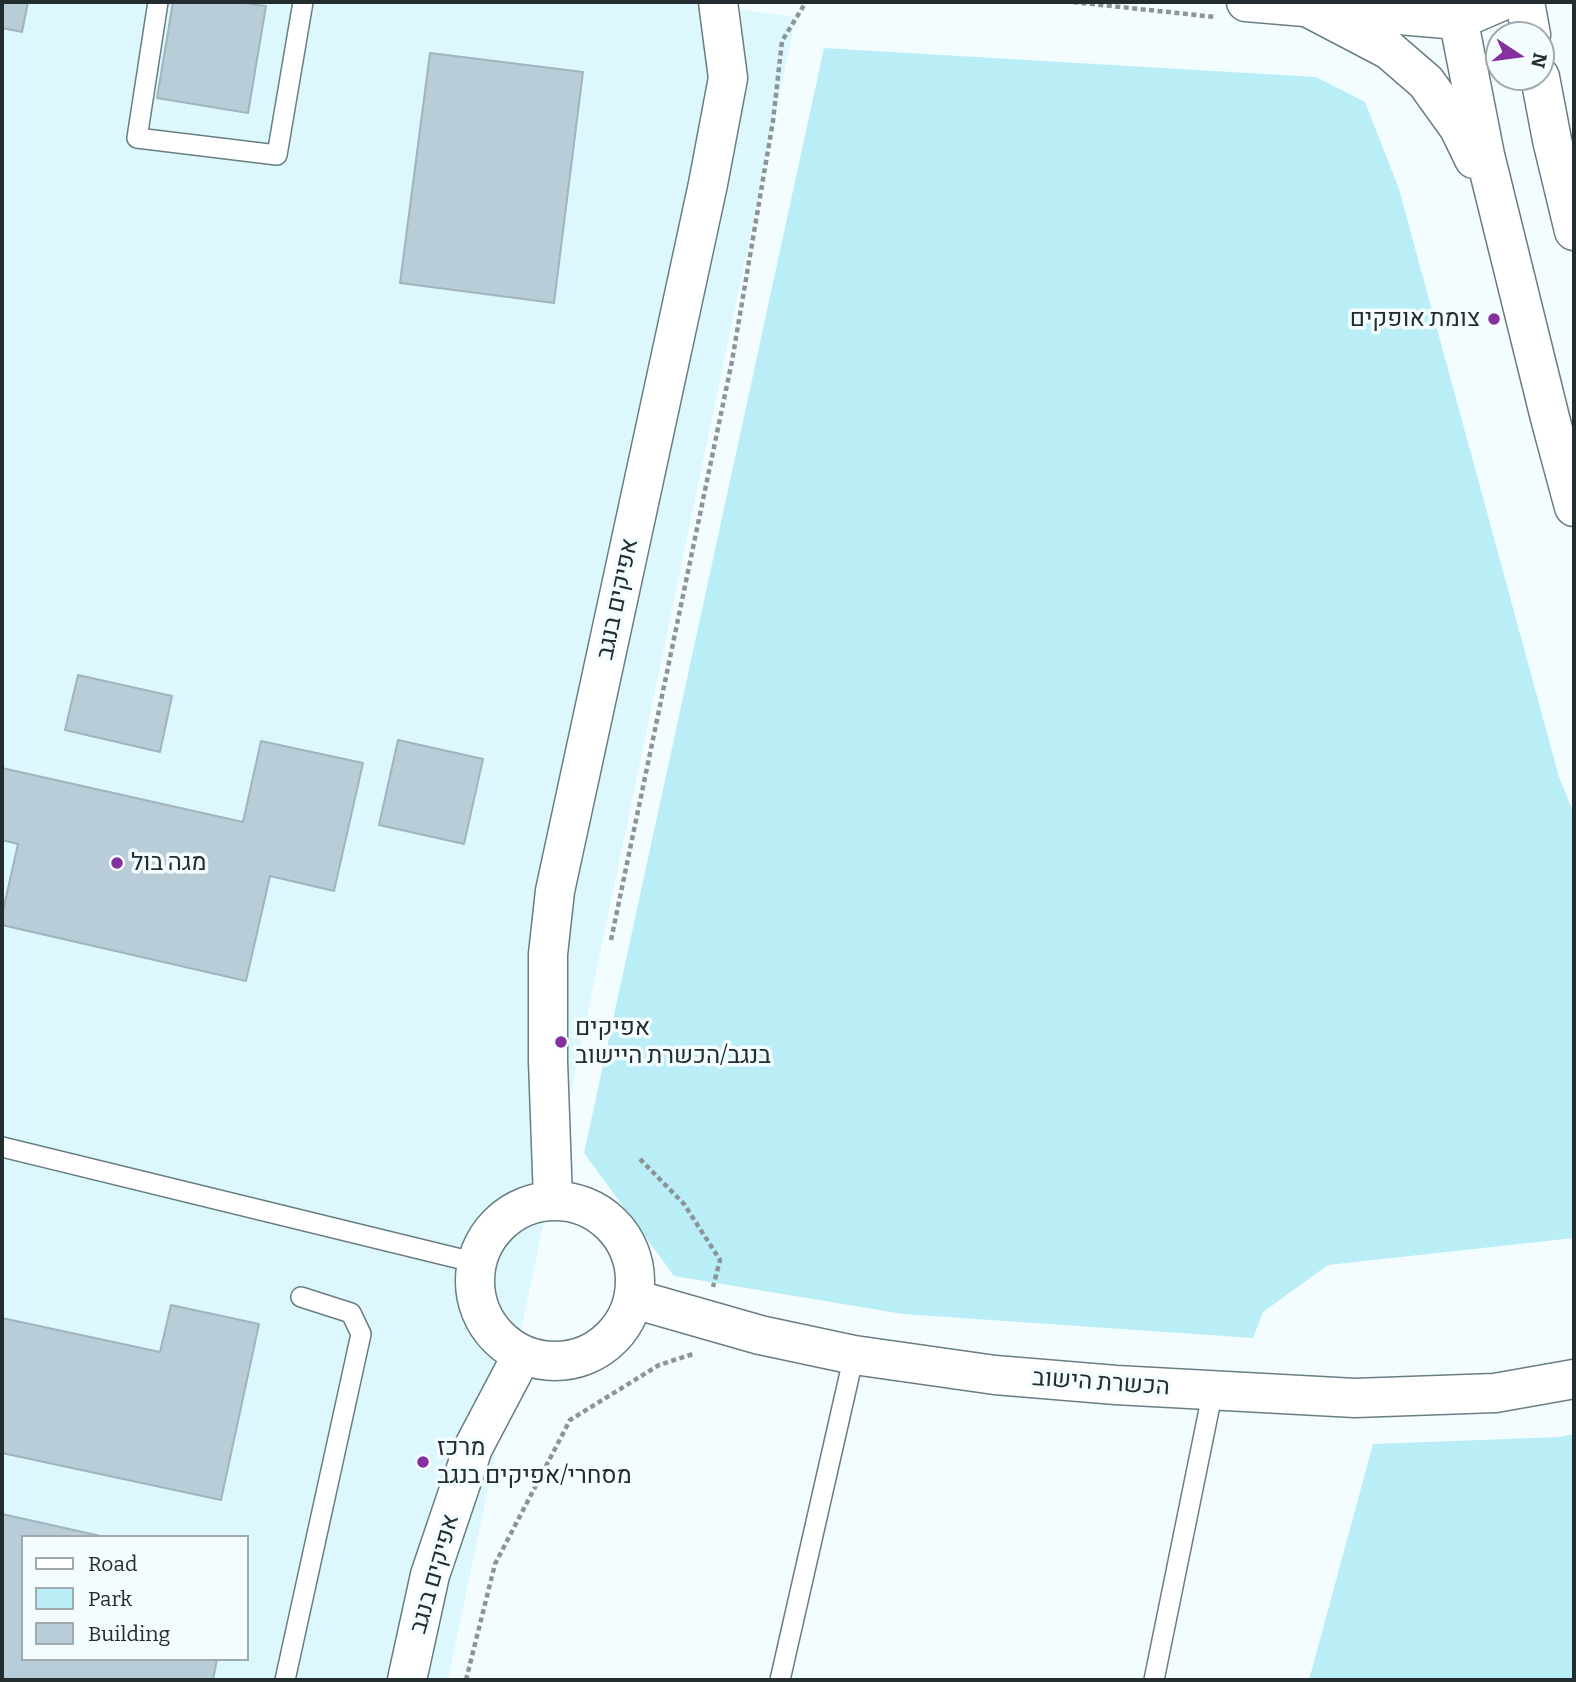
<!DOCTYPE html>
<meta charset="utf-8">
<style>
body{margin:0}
#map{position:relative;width:1576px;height:1682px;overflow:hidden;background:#f3fdff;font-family:Bitter,serif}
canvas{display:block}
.frame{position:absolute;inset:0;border:4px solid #232c2e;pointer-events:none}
.legend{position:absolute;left:21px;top:1535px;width:228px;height:126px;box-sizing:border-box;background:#f3fdff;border:2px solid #a0a9ab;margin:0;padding:9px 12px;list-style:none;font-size:21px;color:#232c2e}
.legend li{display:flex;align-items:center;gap:14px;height:35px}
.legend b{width:35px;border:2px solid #a0a9ab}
.north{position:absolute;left:1485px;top:21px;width:70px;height:70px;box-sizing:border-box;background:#f3fdff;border:2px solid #a0a9ab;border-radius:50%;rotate:103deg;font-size:19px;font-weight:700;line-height:28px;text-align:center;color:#232c2e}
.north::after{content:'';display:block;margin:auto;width:24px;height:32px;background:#85309f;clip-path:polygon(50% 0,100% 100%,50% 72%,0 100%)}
</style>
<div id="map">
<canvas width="1576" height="1682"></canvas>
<div class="frame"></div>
<ul class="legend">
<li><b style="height:9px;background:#fff"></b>Road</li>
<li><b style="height:19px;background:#baeef7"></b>Park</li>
<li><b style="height:19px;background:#b8cdd7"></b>Building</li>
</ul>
<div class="north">N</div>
</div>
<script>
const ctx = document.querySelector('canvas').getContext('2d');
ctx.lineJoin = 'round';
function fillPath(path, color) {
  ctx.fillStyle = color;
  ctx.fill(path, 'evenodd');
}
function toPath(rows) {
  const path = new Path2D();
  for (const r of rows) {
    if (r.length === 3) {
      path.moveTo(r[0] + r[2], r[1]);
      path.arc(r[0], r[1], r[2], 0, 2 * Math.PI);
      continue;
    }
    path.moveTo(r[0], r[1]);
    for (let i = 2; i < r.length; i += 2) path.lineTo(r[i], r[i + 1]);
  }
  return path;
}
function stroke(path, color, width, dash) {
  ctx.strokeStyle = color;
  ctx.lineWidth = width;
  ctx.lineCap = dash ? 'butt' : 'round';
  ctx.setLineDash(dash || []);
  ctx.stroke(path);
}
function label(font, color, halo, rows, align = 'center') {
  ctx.font = font + ' Bitter,Heebo,serif';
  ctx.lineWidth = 7;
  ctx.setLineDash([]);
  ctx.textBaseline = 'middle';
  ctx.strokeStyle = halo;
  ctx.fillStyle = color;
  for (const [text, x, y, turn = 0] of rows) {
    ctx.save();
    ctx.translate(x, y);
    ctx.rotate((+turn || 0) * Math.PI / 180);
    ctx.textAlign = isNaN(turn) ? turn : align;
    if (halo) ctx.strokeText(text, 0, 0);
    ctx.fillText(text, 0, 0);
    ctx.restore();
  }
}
const built = toPath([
 [2,2,679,2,796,17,448,1680,2,1680],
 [23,1537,247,1537,247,1659,23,1659]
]);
const green = toPath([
 [824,48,1316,77,1365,102,1399,189,1559,777,1574,814,1574,1238,1328,1265,1263,1312,1253,1338,903,1314,674,1276,584,1153],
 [1574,1434,1574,1680,1309,1680,1373,1444,1560,1437]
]);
const building = toPath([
 [2,2,28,2,22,32,2,28,2,2],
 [173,2,238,2,266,6,248,113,157,98,173,2],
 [430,53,583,72,554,303,400,283,430,53],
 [78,675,172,696,160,752,65,730,78,675],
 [398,740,483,759,464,844,379,825,398,740],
 [261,741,363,763,334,891,270,876,246,981,2,925,2,915,18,844,2,840,2,768,243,822,261,741],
 [171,1305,259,1324,221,1500,2,1453,2,1318,160,1352,171,1305],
 [2,1514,105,1537,23,1537,23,1659,217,1659,213,1680,2,1680,2,1514]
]);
const path = toPath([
 [1073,2,1215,17],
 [611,940,732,361,773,121,782,41,806,2],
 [640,1159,684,1204,720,1260,713,1287],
 [466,1680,495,1564,570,1420,659,1365,693,1354]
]);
const lane = toPath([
 [158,2,137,138,277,155,303,2],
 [2,1147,477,1263],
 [285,1680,361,1334,351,1313,301,1297],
 [780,1680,854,1355],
 [1154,1680,1213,1390]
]);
const secondary = toPath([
 [1246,2,1458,20,1500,2],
 [553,1200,548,1061,548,954,555,891,708,184,728,78,718,2],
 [555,1281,80],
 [634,1299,760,1335,854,1355,995,1375,1116,1385,1355,1398,1495,1393,1574,1379],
 [407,1680,430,1575,473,1448,522,1355]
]);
const primary = toPath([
 [1455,2,1485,155,1550,418,1574,507],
 [1525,2,1531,35],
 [1307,7,1389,50,1426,82,1459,128,1474,159],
 [1540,77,1552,140,1574,231]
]);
const markers = [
 [1494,319,7,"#85309f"],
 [117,863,7,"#85309f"],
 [561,1042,7,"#85309f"],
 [423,1462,7,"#85309f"]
];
const poiNames = [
 ["צומת אופקים",1480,319,"right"],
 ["מגה בול",131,863],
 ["אפיקים",575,1028],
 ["בנגב/הכשרת היישוב",575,1056],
 ["מרכז",437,1448],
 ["מסחרי/אפיקים בנגב",437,1476]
];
const streetNames = [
 ["אפיקים בנגב",618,599,-78],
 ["הכשרת הישוב",1101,1383,4],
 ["אפיקים בנגב",435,1574,-74]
];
fillPath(built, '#ddf8fd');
fillPath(green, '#baeef7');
fillPath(building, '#b8cdd7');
stroke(building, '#a0b4be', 2);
stroke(lane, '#687e82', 22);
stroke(secondary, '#687e82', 41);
stroke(primary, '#687e82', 41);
stroke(path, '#8b9597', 4.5, [5, 3.5]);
stroke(lane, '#fff', 19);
stroke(secondary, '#fff', 38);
stroke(primary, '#fff', 38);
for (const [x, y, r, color] of markers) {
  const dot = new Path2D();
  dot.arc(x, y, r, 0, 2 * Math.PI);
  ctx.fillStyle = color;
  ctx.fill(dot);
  stroke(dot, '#f3fdff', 2.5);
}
label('24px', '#232c2e', '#f3fdff', poiNames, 'left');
label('24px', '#232c2e', '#f3fdff', streetNames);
</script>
